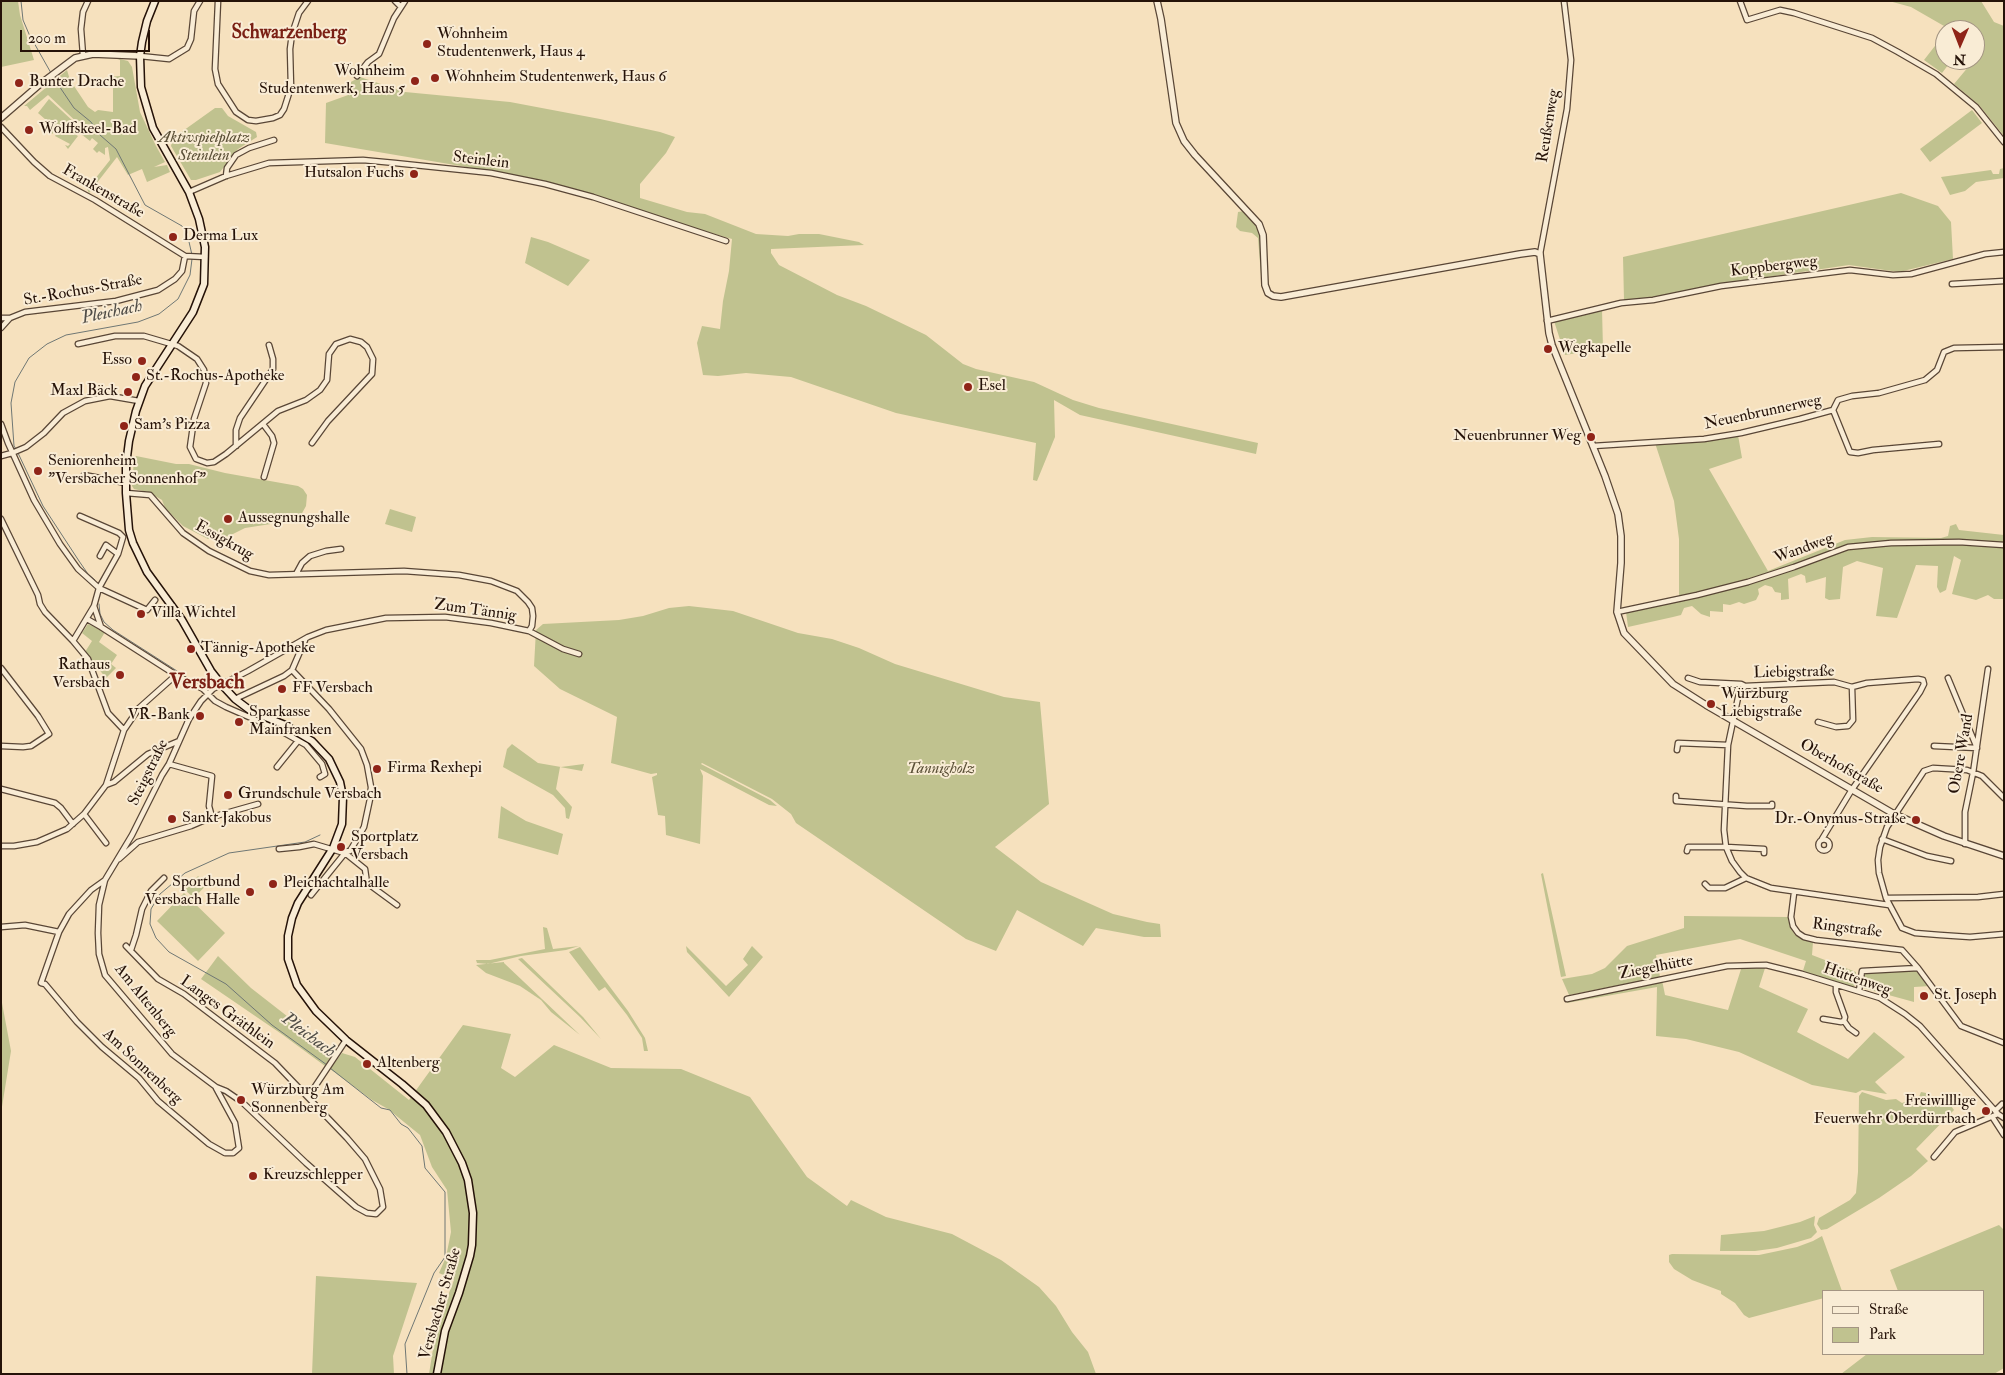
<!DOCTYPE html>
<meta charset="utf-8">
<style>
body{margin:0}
#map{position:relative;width:2005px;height:1375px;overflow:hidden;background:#f6e1be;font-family:"IM FELL Double Pica",serif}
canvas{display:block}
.frame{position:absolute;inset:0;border:2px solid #251208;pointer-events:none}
.legend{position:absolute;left:1822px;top:1290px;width:162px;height:65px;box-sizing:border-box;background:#f9ecd5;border:1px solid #a49583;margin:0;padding:6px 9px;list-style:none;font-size:15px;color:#251208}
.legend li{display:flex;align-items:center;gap:10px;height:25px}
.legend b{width:25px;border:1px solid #a49583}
.north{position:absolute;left:1935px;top:20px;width:50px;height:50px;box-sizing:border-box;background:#f9ecd5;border:1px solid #a49583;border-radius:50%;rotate:181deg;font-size:14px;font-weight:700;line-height:20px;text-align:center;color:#251208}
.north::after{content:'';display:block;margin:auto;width:18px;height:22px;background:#8f2418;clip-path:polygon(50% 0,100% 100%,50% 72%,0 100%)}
.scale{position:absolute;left:20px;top:30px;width:130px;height:22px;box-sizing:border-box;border:2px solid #251208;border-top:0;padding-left:6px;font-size:15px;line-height:18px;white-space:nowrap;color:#251208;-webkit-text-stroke:4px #f9ecd5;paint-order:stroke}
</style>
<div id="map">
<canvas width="2005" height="1375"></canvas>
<div class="frame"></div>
<ul class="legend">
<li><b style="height:6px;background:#f9ecd5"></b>Straße</li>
<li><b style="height:14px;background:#c0c28f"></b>Park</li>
</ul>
<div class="north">N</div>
<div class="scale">200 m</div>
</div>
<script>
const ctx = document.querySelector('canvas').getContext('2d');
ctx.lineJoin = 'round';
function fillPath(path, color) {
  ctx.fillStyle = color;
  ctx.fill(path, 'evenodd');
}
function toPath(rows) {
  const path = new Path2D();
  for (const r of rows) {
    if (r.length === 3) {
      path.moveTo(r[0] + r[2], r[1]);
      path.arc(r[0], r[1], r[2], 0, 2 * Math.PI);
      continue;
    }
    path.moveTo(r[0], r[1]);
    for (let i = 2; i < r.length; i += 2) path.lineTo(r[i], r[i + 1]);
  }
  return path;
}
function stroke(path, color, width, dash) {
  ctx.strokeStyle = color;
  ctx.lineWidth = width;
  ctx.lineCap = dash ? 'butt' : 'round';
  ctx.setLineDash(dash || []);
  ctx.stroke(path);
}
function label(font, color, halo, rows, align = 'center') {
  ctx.font = font + ' "IM FELL Double Pica",serif';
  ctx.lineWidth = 4;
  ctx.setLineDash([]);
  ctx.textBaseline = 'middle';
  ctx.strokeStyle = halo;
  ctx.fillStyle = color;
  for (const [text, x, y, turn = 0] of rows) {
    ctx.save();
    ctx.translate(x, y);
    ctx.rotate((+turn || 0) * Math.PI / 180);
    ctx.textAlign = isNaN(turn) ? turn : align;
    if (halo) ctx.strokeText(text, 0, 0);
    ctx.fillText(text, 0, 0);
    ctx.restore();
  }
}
const green = toPath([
 [1,1,18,1,20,15,34,60,1,67],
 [1889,1,1981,1,1994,22,2004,26,2004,136,1979,105,1954,84,1984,48,1975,43,1975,30,1951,30,1911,7],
 [1945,33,1945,60,1952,60,1942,73,1924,60],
 [116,58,128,61,132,67,140,112,156,146,165,162,154,167,167,165,170,172,147,182,142,169,128,175,117,157,89,193,87,189,110,160,108,147,105,148,105,155,99,151,97,153,93,149,98,143,92,138,90,141,81,134,84,129,48,95,30,110,27,106,24,106,67,70,70,80,88,107,95,112,98,110,113,112,113,81,106,81,107,77,120,76,120,60],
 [360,77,405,92,510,102,600,119,660,132,675,137,666,153,640,184,640,198,687,212,705,214,756,234,788,236,799,234,819,234,859,242,864,245,771,249,771,253,779,265,837,295,866,306,926,335,963,364,976,369,1034,382,1073,400,1099,408,1258,443,1256,454,1080,415,1054,400,1055,437,1037,481,1033,480,1036,443,896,413,791,377,746,373,718,376,703,375,697,343,702,326,720,329,723,301,729,271,732,239,508,174,325,143,326,103,351,94,349,83],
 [49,99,74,122,68,130,78,136,68,149,65,145,68,146,70,144,55,136,57,133,55,131,52,134,49,132,50,129,44,123,46,120,38,113],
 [215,108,222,108,228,116,256,132,257,137,238,149,220,172,196,180,191,180,171,146,173,138],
 [1972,110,1982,123,1930,162,1920,149],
 [2004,168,2004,178,1976,182,1965,191,1950,195,1941,177,1991,170,1993,174,1999,174,2000,169],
 [1901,193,1938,206,1951,222,1953,259,1899,272,1849,265,1713,285,1659,297,1624,300,1623,257],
 [1244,211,1257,225,1261,237,1262,288,1258,238,1252,233,1240,231,1236,227,1238,212],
 [531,237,548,242,590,260,568,286,525,263],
 [1602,309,1603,349,1565,355,1554,321],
 [1738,435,1742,458,1709,469,1768,571,1845,540,1872,537,1941,538,1948,536,1950,526,1956,524,1959,530,2004,535,2004,599,1994,599,1988,595,1976,600,1952,594,1961,560,1954,556,1946,590,1940,593,1937,587,1938,566,1916,565,1897,618,1876,616,1883,568,1857,561,1843,567,1840,599,1829,600,1825,598,1826,577,1806,583,1805,576,1801,574,1788,579,1789,599,1781,600,1781,593,1775,592,1772,587,1765,585,1758,589,1759,594,1756,600,1744,604,1739,602,1730,605,1723,604,1723,612,1710,611,1710,617,1701,614,1692,606,1684,608,1681,615,1673,617,1628,627,1626,612,1698,596,1700,592,1679,596,1679,539,1674,501,1655,443],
 [136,456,176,464,189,464,225,473,298,486,303,489,307,495,306,506,301,515,290,521,245,528,229,536,208,539,183,526,165,508,162,500,148,492,134,489,132,486,134,459],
 [390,509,416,517,412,532,385,524],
 [689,606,733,611,798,633,832,639,859,648,895,664,1004,697,1040,702,1049,804,995,847,1041,882,1113,914,1147,922,1160,924,1161,937,1144,937,1096,928,1083,946,1017,910,996,951,966,939,796,823,791,814,772,799,702,763,701,764,770,800,777,806,769,805,700,769,703,776,700,844,666,835,665,816,658,815,652,777,657,775,657,773,651,774,611,763,617,717,560,689,534,666,536,630,543,624,619,620,643,616,669,608],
 [88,624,105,632,99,642,117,655,111,664,116,668,106,678,85,652,92,641,82,633],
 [512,744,538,763,561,767,584,764,582,771,560,767,556,789,572,807,569,819,566,818,565,808,553,795,503,767,507,749],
 [501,806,526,821,563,834,558,855,498,838],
 [1543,873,1566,976,1561,977,1541,874],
 [198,876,204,882,208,877,211,880,194,898,185,890],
 [184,893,225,933,198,961,157,921],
 [1684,916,1788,917,1790,927,1795,935,1802,939,1813,942,1812,955,1856,972,1854,988,1802,974,1806,961,1740,939,1656,955,1660,977,1569,995,1562,979,1592,974,1605,968,1627,946,1684,928],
 [543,927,547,928,553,949,579,946,566,950,521,956,488,964,477,963,476,960,490,960,545,949],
 [686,946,726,986,748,965,743,959,752,946,763,957,729,997,687,952],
 [580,947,628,1011,645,1038,648,1051,644,1051,642,1038,627,1015,605,987,599,991,569,952],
 [218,956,251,988,333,1052,325,1066,283,1035,201,979],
 [522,958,583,1017,601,1039,580,1017,518,959],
 [504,962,504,963,580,1035,551,1012,541,1000,520,986,486,973,476,965],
 [1766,965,1759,987,1808,1009,1797,1032,1848,1059,1874,1032,1905,1057,1875,1082,1887,1094,1862,1090,1856,1093,1812,1085,1739,1052,1686,1039,1656,1036,1657,987,1567,1003,1566,1001,1662,980,1665,995,1728,1010,1742,966],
 [1915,970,1930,986,1914,987,1914,1002,1863,988,1861,985,1861,982,1864,981,1862,978,1866,973],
 [2,1003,11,1051,1,1113,1,1004],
 [463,1025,511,1034,501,1068,515,1077,554,1045,611,1068,681,1069,750,1097,807,1177,847,1206,851,1200,886,1217,952,1234,1001,1260,1039,1287,1056,1306,1072,1332,1088,1352,1096,1374,429,1374,437,1324,454,1280,439,1273,446,1257,451,1232,447,1190,432,1167,420,1135,388,1109,372,1100,330,1069,342,1053,355,1057,409,1100],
 [1862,1092,1886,1100,1896,1099,1902,1103,1919,1097,1921,1092,1926,1093,1929,1099,1937,1099,1943,1095,1954,1110,1916,1149,1928,1161,1911,1176,1879,1198,1827,1229,1821,1230,1817,1224,1819,1218,1850,1200,1856,1193,1858,1172,1859,1096],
 [1815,1216,1814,1225,1817,1232,1811,1238,1777,1248,1755,1251,1720,1251,1721,1235,1764,1231,1800,1222],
 [1999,1225,2004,1230,2004,1368,1994,1374,1841,1374,1867,1354,1984,1354,1984,1291,1898,1291,1890,1270],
 [1822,1236,1842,1291,1824,1291,1824,1298,1749,1318,1744,1315,1735,1303,1721,1294,1721,1291,1692,1280,1674,1269,1669,1262,1669,1255,1672,1254,1759,1255,1797,1247,1813,1241],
 [316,1276,417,1283,393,1356,394,1374,312,1374]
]);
const stream = toPath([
 [21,1,23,20,29,34,51,73],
 [53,77,74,108,91,122,100,135,116,149,145,205,182,226,187,233,192,255],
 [16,449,14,446,11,403,15,382,29,358,47,344,66,335,138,322,159,314,178,299,190,275,192,259],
 [18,453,43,506,79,561,88,574,95,580],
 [99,604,100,614,104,622,113,630,177,671],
 [320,835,305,842,229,853,185,873,160,894,151,909,150,924,156,938,169,952,226,984,272,1025,327,1065],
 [330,1068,381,1108,390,1110,401,1124,408,1128,422,1146,425,1168,445,1192,445,1257,434,1273,405,1344,407,1374]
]);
const minor = toPath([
 [218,1,215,69,218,84,236,112,248,120,256,121,273,118,280,115,284,109,291,87,290,49,292,34,299,13,308,1],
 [395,1,401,7],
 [1740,1,1747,20,1780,10,1794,13,1872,38,1898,52,1936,74,1976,107,2004,142],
 [83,55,81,29,83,12,88,1],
 [140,56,169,59,187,48,191,39,194,11,200,1],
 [357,76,368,62,379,54,394,18,405,1],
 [1,127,34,162,50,176,95,200,185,256,205,257],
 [226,176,227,168,236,155,249,148,274,140],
 [189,192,226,176,269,163,363,160,395,163,491,173,545,184,593,197,726,241],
 [1540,254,1567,109,1571,60,1564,1],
 [1952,284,2004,281],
 [1,318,10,318],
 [1547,321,1621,303,1653,300,1721,286,1850,270,1893,275,1911,274,1985,254,2004,252],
 [1,328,10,318,25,312,116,301,158,290,175,279,182,271,185,256],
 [78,344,115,336,144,336,178,346,197,359,204,370,206,383,194,419,190,447,196,459,207,463,214,462,226,454,278,411,306,400,320,390,327,380,329,354,336,344,350,339,361,342,367,347,373,359,372,374,328,421,312,443],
 [1833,410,1850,452,1858,453,1873,450,1939,444],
 [1,424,8,443,34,500,60,544,78,569,99,588,147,610,155,600],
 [263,424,272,436,274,443,264,477],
 [236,446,236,430,240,418,273,369,273,359,269,345],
 [1593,446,1704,439,1741,433,1800,419,1833,410,1838,400,1852,396,1879,393,1925,380,1937,370,1944,352,1954,348,2004,347],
 [1,456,12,453,26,447,44,433,63,413,85,401,110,396,139,401],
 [84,475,126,483],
 [126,493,150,495,183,533,209,551,250,571,269,575,404,571,459,575,491,581,517,591,528,602,532,608,533,616,532,626,529,631],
 [80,516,119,533,123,537,118,554,99,588,94,606,101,627,176,675,203,689,215,701,226,707,281,731,306,745,322,764,325,774,320,777],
 [1,519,38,595,40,604,45,612,73,641,88,659,108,713,124,730],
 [100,556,106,545,118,554],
 [296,574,302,563,310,556,326,551,341,549],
 [1617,612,1697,595,1748,582,1794,567,1848,547,1891,543,1959,542,2004,545],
 [87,619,101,627],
 [73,641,94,606],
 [1,668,38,716,49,734,31,746,23,747,1,746],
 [1688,678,1700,682,1741,684,1745,686],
 [235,699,284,676,292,670,305,640],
 [1818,722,1836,727,1848,726,1853,720,1852,687],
 [1934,746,1977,748,1948,678],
 [1677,750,1678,743,1728,745],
 [169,764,212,776,209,806,212,817],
 [277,767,298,741],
 [106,785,124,730,139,708,176,675],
 [1,789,55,803,61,808,73,824],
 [1676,796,1676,801,1747,806,1772,806,1772,804],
 [2004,798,1982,776,1967,770,1933,768,1924,771,1887,827,1880,847,1878,860,1879,873,1886,898,1902,928,1915,933,1940,935,1970,937,2004,934],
 [84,814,106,843],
 [1822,839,1851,791,1920,692,1924,684,1923,680,1918,679,1867,683,1852,687,1834,682,1745,686,1739,693,1728,745,1724,830,1726,847,1732,861,1740,872,1746,878,1771,888,1889,905],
 [1882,839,1927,856,1951,861],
 [1824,845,5.5],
 [1965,844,1965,812,1973,773,1988,669],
 [1,846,14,846,37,842,67,829,84,814,106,785,114,782,148,754,179,741],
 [279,849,299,847,314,844,341,852,350,851,364,827,370,799,371,787,367,765,361,749,329,709,292,670],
 [1687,851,1688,847,1726,847,1764,849,1764,853],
 [119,859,138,842,191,826,212,817,258,804],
 [105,880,91,890,69,914,59,932,41,983,45,984,77,1022,102,1047,139,1078,158,1101,209,1144,225,1153,233,1153,239,1148,235,1123,216,1088],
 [1705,884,1709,888,1725,888,1746,878],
 [1794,893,1791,917,1793,926,1798,933,1804,937,1816,940,1902,950,1918,968,1862,971,1859,991],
 [311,895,345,853,365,869,367,883,397,905],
 [1886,898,1978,897,2004,894],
 [1,927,25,925,59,932],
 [126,946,158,979,184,994,275,1063,347,1138,365,1159,380,1189,383,1207,376,1214,367,1213,356,1207,306,1163,242,1102,226,1091,216,1087,172,1054,105,975,99,954,98,933,99,905,105,880,132,835,162,775,169,764,189,719,201,701,213,689,248,671,308,637,326,630,386,618,445,617,491,623,529,631,563,649,579,654],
 [131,950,136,935,142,909,151,891,164,878],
 [1918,968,1961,1026,2004,1043],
 [1567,999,1727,966,1766,965,1802,974,1880,998,1905,1014,1920,1026,1998,1114],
 [1823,1019,1841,1022,1844,1021,1845,1017,1836,992,1836,985],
 [1844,1021,1849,1028,1856,1033],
 [308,1097,346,1040],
 [1995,1111,2002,1104],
 [1993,1118,2004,1135],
 [1934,1157,1955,1132,1998,1114,2004,1118]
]);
const tertiary = toPath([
 [1157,1,1161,19,1176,123,1184,141,1195,155,1259,224,1263,235,1265,285,1268,293,1273,296,1281,297,1520,254,1535,252,1540,254,1549,333,1552,345,1605,476,1618,514,1621,536,1621,563,1617,612,1624,633,1673,684,1706,705,1894,814,1944,836,2004,856],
 [1,118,39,85,75,58,93,54,140,56]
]);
const secondary = toPath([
 [155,1,147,21,142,42,140,56,141,87,153,128,189,192,199,219,205,247,204,284,193,312,145,386,136,411,129,441,126,465,126,493,129,530,133,543,147,572,182,620,211,671,222,685,235,699,251,711,285,725,312,741,329,759,340,782,343,797,342,824,333,848,298,903,292,918,288,936,288,959,297,985,316,1011,346,1040,402,1084,426,1105,446,1132,462,1163,468,1180,473,1213,472,1245,470,1256,459,1293,445,1331,437,1374]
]);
const markers = [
 [427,44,5,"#8f2418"],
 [435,78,5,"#8f2418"],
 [415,81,5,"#8f2418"],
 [19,83,5,"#8f2418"],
 [29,130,5,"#8f2418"],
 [414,174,5,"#8f2418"],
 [173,237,5,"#8f2418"],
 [1548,349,5,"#8f2418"],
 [142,361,5,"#8f2418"],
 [136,377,5,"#8f2418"],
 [968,387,5,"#8f2418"],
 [128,392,5,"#8f2418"],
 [124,426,5,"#8f2418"],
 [1591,437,5,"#8f2418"],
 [38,471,5,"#8f2418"],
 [228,519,5,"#8f2418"],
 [141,614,5,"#8f2418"],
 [191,649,5,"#8f2418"],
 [120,675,5,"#8f2418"],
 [282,689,5,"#8f2418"],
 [1711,704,5,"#8f2418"],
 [200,716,5,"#8f2418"],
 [239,722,5,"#8f2418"],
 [377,769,5,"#8f2418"],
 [228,795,5,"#8f2418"],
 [172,819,5,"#8f2418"],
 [1916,820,5,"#8f2418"],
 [341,847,5,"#8f2418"],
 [273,884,5,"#8f2418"],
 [250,892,5,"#8f2418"],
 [1924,996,5,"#8f2418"],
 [367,1064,5,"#8f2418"],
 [241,1100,5,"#8f2418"],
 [1986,1111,5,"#8f2418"],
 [253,1176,5,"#8f2418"]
];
const poiNames = [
 ["Wohnheim",437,35],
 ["Studentenwerk, Haus 4",437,53],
 ["Wohnheim",405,72,"right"],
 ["Studentenwerk, Haus 5",405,90,"right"],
 ["Wohnheim Studentenwerk, Haus 6",445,78],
 ["Bunter Drache",29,83],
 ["Wolffskeel-Bad",39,130],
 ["Hutsalon Fuchs",404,174,"right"],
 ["Derma Lux",183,237],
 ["Wegkapelle",1558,349],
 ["Esso",132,361,"right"],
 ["St.-Rochus-Apotheke",146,377],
 ["Esel",978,387],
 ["Maxl Bäck",118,392,"right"],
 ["Sam's Pizza",134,426],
 ["Neuenbrunner Weg",1581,437,"right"],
 ["Seniorenheim",48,462],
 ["\"Versbacher Sonnenhof\"",48,480],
 ["Aussegnungshalle",238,519],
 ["Villa Wichtel",151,614],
 ["Tännig-Apotheke",201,649],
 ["Rathaus",110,666,"right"],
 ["Versbach",110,684,"right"],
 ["FF Versbach",292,689],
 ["Würzburg",1721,695],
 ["Liebigstraße",1721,713],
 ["Sparkasse",249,713],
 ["Mainfranken",249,731],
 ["VR-Bank",190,716,"right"],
 ["Firma Rexhepi",387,769],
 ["Grundschule Versbach",238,795],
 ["Sankt Jakobus",182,819],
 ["Dr.-Onymus-Straße",1906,820,"right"],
 ["Sportplatz",351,838],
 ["Versbach",351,856],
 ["Sportbund",240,883,"right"],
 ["Versbach Halle",240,901,"right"],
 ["Pleichachtalhalle",283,884],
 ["St. Joseph",1934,996],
 ["Altenberg",377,1064],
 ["Würzburg Am",251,1091],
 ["Sonnenberg",251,1109],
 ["Freiwilllige",1976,1102,"right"],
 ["Feuerwehr Oberdürrbach",1976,1120,"right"],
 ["Kreuzschlepper",263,1176]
];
const streetNames = [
 ["Reußenweg",1549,126,-81],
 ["Steinlein",481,161,7],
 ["Frankenstraße",103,192,30],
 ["Koppbergweg",1774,267,-7],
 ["St.-Rochus-Straße",83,291,-10],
 ["Neuenbrunnerweg",1763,413,-12],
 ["Essigkrug",224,541,29],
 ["Wandweg",1804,549,-20],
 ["Zum Tännig",475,611,8],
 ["Liebigstraße",1794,673,-1],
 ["Obere Wand",1962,754,-80],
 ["Oberhofstraße",1841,767,30],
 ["Steigstraße",149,773,-64],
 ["Ringstraße",1847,929,7],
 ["Ziegelhütte",1656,968,-11],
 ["Hüttenweg",1857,980,19],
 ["Am Altenberg",145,1001,51],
 ["Langes Gräthlein",227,1013,36],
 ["Am Sonnenberg",142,1067,43],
 ["Versbacher Straße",441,1304,-74]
];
const parkNames = [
 ["Aktivspielplatz",204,139],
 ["Steinlein",204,157],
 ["Tannigholz",941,770]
];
const waterNames = [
 ["Pleichach",112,313,-12],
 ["Pleichach",308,1036,37]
];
const quarterNames = [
 ["Schwarzenberg",289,34]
];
const districtNames = [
 ["Versbach",207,683]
];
fillPath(green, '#c0c28f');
stroke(stream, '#6f7774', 1);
stroke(minor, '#594636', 7);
stroke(tertiary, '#594636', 8);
stroke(secondary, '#251208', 9);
stroke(minor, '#f9ecd5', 4.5);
stroke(tertiary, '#f9ecd5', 5.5);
stroke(secondary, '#f9ecd5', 6);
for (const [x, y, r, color] of markers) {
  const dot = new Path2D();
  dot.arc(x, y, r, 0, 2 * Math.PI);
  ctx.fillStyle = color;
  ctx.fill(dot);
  stroke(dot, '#f9ecd5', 2);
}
label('16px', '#251208', '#f9ecd5', poiNames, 'left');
label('16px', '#251208', '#f9ecd5', streetNames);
label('italic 16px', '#5b5037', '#f9ecd5', parkNames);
label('italic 18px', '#504d47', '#f9ecd5', waterNames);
label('bold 19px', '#7a1f14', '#f9ecd5', quarterNames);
label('bold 21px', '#7a1f14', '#f9ecd5', districtNames);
</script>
